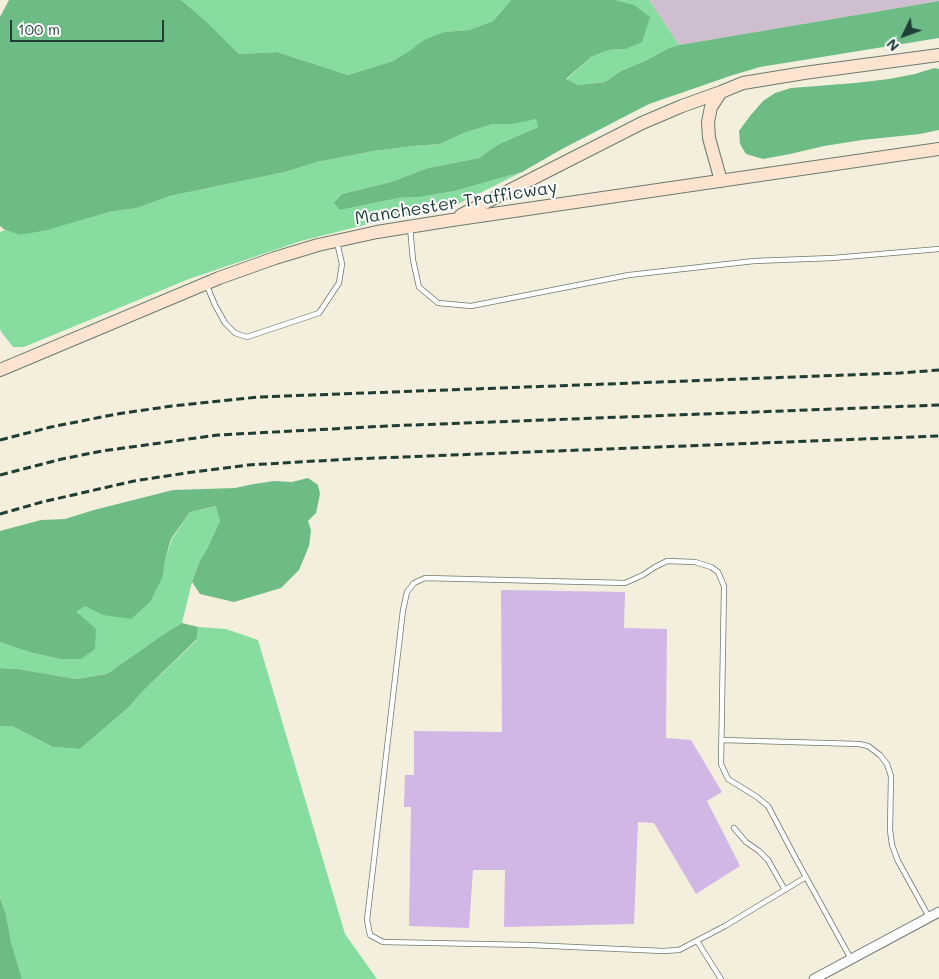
<!DOCTYPE html>
<style>
body{margin:0}
#map{position:relative;width:939px;height:979px;overflow:hidden;background:#f4eedc;font-family:Mali,sans-serif}
canvas{display:block}
.north{position:absolute;left:879px;top:10px;width:50px;height:50px;-webkit-text-stroke:4px #fff;paint-order:stroke;rotate:228deg;font-size:14px;font-weight:700;line-height:20px;text-align:center;color:#1f3d34}
.north::after{content:'';display:block;margin:auto;width:18px;height:22px;background:#1f3d34;clip-path:polygon(50% 0,100% 100%,50% 72%,0 100%)}
.scale{position:absolute;left:10px;top:20px;width:154px;height:22px;box-sizing:border-box;border:2px solid #1f3d34;border-top:0;padding-left:6px;font-size:15px;line-height:18px;white-space:nowrap;color:#1f3d34;-webkit-text-stroke:4px #fff;paint-order:stroke}
</style>
<div id="map">
<canvas width="939" height="979"></canvas>
<div class="north">N</div>
<div class="scale">100 m</div>
</div>
<script>
const ctx = document.querySelector('canvas').getContext('2d');
ctx.lineJoin = 'round';
function fillPath(path, color) {
  ctx.fillStyle = color;
  ctx.fill(path, 'evenodd');
}
function toPath(rows) {
  const path = new Path2D();
  for (const r of rows) {
    path.moveTo(r[0], r[1]);
    for (let i = 2; i < r.length; i += 2) path.lineTo(r[i], r[i + 1]);
  }
  return path;
}
function stroke(path, color, width, dash) {
  ctx.strokeStyle = color;
  ctx.lineWidth = width;
  ctx.lineCap = dash ? 'butt' : 'round';
  ctx.setLineDash(dash || []);
  ctx.stroke(path);
}
function label(font, color, halo, rows, align = 'center') {
  ctx.font = font + ' Mali,sans-serif';
  ctx.lineWidth = 4;
  ctx.setLineDash([]);
  ctx.textBaseline = 'middle';
  ctx.strokeStyle = halo;
  ctx.fillStyle = color;
  for (const [text, x, y, turn = 0] of rows) {
    ctx.save();
    ctx.translate(x, y);
    ctx.rotate((+turn || 0) * Math.PI / 180);
    ctx.textAlign = isNaN(turn) ? turn : align;
    if (halo) ctx.strokeText(text, 0, 0);
    ctx.fillText(text, 0, 0);
    ctx.restore();
  }
}
const industrial = toPath([
 [649,0,939,0,939,1,679,45]
]);
const green = toPath([
 [181,0,511,0,493,21,469,30,444,32,393,61,348,75,277,52,239,54,206,21],
 [614,0,649,0,679,45,669,48,645,61,621,71,605,82,578,85,566,80,591,57,609,50,625,49,615,1],
 [536,118,538,127,497,145,479,158,428,168,391,182,342,194,340,210,399,198,419,197,455,191,522,172,450,208,392,218,301,241,189,279,24,347,13,347,2,333,0,329,0,232,5,230,20,235,109,212,137,208,170,196,285,172,317,162,374,151,413,146,440,144,464,133,493,124,513,124],
 [217,506,220,521,207,549,200,560,192,582,182,623,164,634,107,674,76,679,18,669,0,668,0,642,32,653,61,659,77,613,85,605,104,615,163,576,165,560,172,539,190,512],
 [198,627,226,629,258,640,345,934,377,979,22,979,11,942,6,914,0,898,0,726,12,726,53,747,80,749,129,707,142,692,197,640]
]);
const forest = toPath([
 [9,0,181,0,206,21,239,54,277,52,348,75,393,61,408,52,424,40,444,32,469,30,493,21,511,0,614,0,634,5,650,17,642,42,625,49,609,50,591,57,566,79,578,85,605,82,621,71,645,61,669,48,679,45,939,1,939,38,760,67,730,76,649,104,562,149,522,172,455,191,419,197,399,198,340,210,334,203,342,194,391,182,428,168,479,158,497,145,538,127,536,119,513,124,493,124,464,133,440,144,413,146,374,151,317,162,285,172,170,196,137,208,109,212,47,230,20,235,5,230,0,226,0,17],
 [934,68,939,69,939,130,920,134,862,140,824,146,790,154,763,159,746,154,740,144,739,131,750,116,763,101,775,93,791,88,855,83,889,79,915,74],
 [308,478,318,485,320,494,316,513,308,521,311,530,309,546,299,570,281,588,234,602,200,594,192,582,200,560,207,549,220,521,216,506,190,512,171,539,165,560,163,576,150,602,131,619,103,615,85,606,77,612,96,629,95,649,81,659,61,659,32,653,0,642,0,531,41,520,65,519,94,510,173,490,235,488,254,484,274,481,292,482],
 [182,623,198,627,197,639,142,692,129,707,80,749,53,747,12,726,0,726,0,668,18,669,76,679,107,674,164,634],
 [0,898,6,914,11,942,22,979,0,979]
]);
const building = toPath([
 [501,590,625,592,624,628,667,629,666,738,691,740,722,792,707,801,740,866,696,894,654,823,638,822,634,924,504,927,505,870,473,870,469,928,409,926,411,807,404,807,405,775,414,775,414,731,502,732]
]);
const lane = toPath([
 [410,227,413,260,419,287,438,303,471,306,629,275,754,261,833,258,939,249],
 [207,286,215,305,225,323,235,333,247,337,319,313,339,283,342,264,337,242],
 [722,740,859,744,868,746,880,755,887,764,891,776,890,830,892,845,898,861,929,917],
 [734,828,746,842,759,851,768,860,785,890],
 [806,877,725,926,679,950,663,951,529,945,383,942,370,935,367,920,403,610,407,592,414,583,425,578,625,583,643,575,655,567,667,561,695,562,711,567,718,572,724,586,721,764,728,779,757,797,768,806,795,857,806,877,851,959],
 [697,941,721,979]
]);
const street = toPath([
 [814,979,939,912]
]);
const secondary = toPath([
 [721,181,709,138,708,122,711,107,721,92],
 [461,215,642,123,682,106,721,92,743,83,804,73,939,55],
 [0,370,219,278,275,258,318,245,377,232,452,220,939,149]
]);
const rail = toPath([
 [0,440,51,427,117,414,172,406,259,397,900,373,939,370],
 [0,475,62,459,102,451,218,435,387,426,939,405],
 [0,514,42,502,134,481,186,473,248,465,351,459,939,436]
]);
const streetNames = [
 ["Manchester Trafficway",456,203,-9]
];
fillPath(industrial, '#cebed0');
fillPath(green, '#87dda0');
fillPath(forest, '#6dbc86');
fillPath(building, '#d0b7e5');
stroke(lane, '#6a7b6f', 6);
stroke(street, '#6a7b6f', 11);
stroke(secondary, '#6a7b6f', 14);
stroke(lane, '#fff', 4.5);
stroke(street, '#fff', 9);
stroke(secondary, '#fde4d1', 12);
stroke(rail, '#1f3d34', 3, [8, 4]);
label('18px', '#1f3d34', '#fff', streetNames);
</script>
